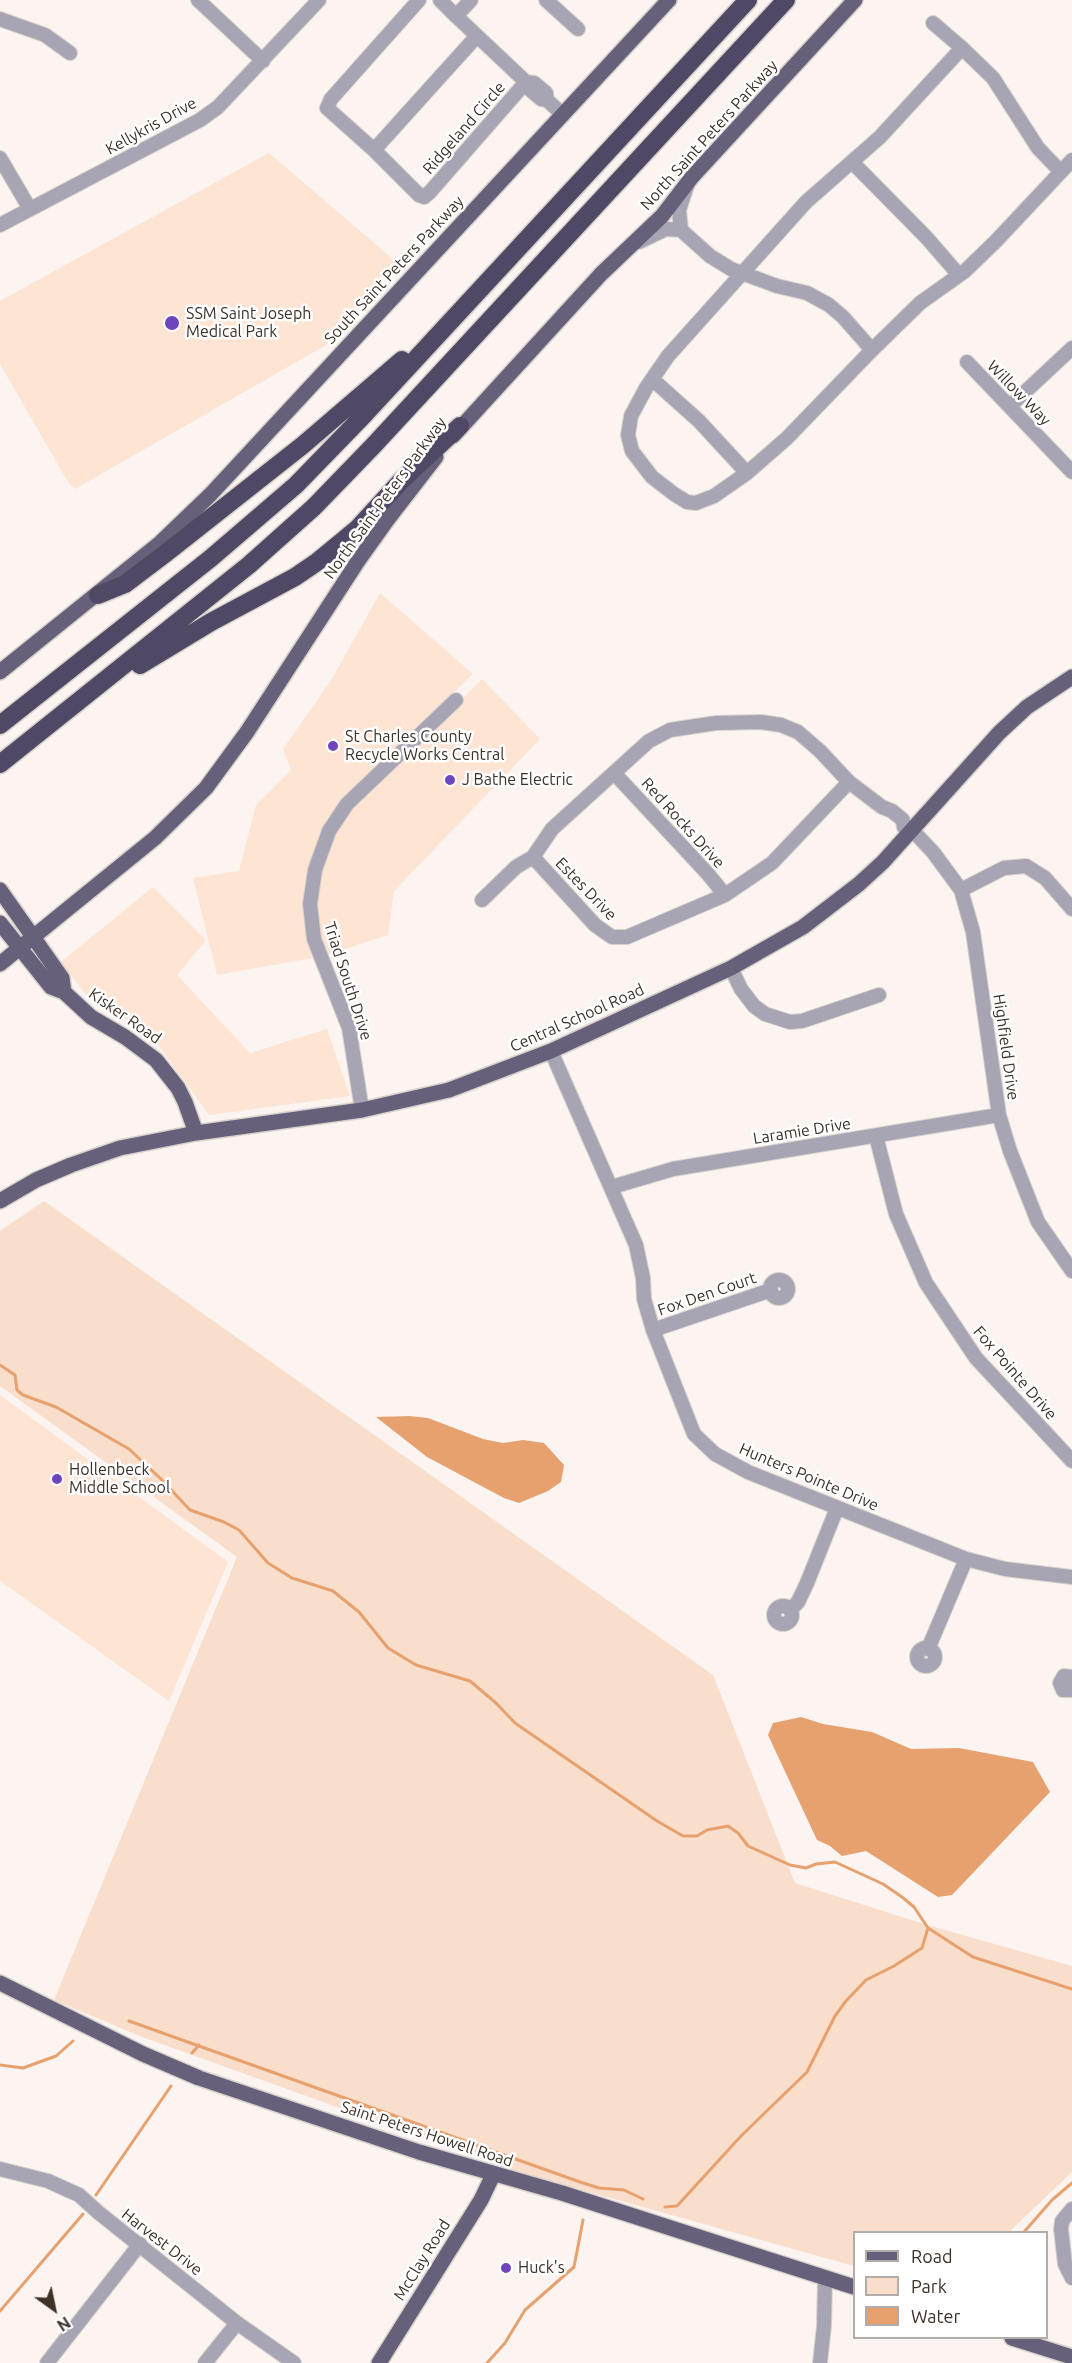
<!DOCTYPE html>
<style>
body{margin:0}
#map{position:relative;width:1072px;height:2363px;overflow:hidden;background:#fbf4f0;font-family:Ubuntu,sans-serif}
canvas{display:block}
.legend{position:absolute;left:853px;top:2231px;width:195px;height:108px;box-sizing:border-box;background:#fff;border:2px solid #b2ada9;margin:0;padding:8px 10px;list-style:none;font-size:18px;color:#3e3128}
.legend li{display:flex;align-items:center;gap:12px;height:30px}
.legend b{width:30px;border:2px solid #b2ada9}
.north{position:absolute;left:24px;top:2279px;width:60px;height:60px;-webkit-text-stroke:4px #fff;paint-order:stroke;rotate:147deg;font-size:16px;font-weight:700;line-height:24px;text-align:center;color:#3e3128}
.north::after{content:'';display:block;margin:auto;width:21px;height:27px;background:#3e3128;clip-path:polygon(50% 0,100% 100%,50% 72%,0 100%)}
</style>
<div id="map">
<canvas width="1072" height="2363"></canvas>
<ul class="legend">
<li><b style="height:8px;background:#66607b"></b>Road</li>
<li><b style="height:16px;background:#f9decc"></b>Park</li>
<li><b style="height:16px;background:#e6a16f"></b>Water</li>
</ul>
<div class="north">N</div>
</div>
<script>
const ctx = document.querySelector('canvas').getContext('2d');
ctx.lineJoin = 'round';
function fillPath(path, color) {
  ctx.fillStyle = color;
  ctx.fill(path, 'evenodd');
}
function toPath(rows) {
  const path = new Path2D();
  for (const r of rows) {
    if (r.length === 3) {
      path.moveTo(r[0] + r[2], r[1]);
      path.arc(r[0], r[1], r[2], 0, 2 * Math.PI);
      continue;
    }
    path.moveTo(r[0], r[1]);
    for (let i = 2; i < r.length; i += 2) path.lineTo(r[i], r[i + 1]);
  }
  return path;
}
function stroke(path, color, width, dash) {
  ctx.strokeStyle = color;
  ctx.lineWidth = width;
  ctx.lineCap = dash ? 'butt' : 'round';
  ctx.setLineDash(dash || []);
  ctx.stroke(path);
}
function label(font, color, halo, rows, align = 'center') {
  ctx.font = font + ' Ubuntu,sans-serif';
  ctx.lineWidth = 5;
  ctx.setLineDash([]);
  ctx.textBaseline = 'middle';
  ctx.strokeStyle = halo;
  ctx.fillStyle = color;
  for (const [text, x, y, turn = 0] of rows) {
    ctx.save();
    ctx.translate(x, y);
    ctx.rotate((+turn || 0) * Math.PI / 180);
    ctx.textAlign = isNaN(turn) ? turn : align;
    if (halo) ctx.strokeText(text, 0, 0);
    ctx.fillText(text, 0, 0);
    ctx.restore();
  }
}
const built = toPath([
 [269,153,395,261,326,345,75,489,68,482,0,364,0,301],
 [380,593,473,674,379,762,327,818,308,867,304,916,312,958,217,975,193,878,239,871,256,805,291,770,283,749,330,682],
 [482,679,540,739,394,891,388,935,323,956,316,897,327,849,341,819],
 [153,887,206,940,177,975,250,1053,327,1029,350,1096,209,1115,151,1035,87,996,61,962],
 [0,1395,228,1562,169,1701,0,1581]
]);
const green = toPath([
 [44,1201,713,1675,795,1883,924,1924,1072,1966,1072,2172,1009,2232,854,2232,854,2266,521,2173,142,2037,54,2000,237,1557,0,1386,0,1231]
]);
const water = toPath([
 [409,1416,428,1418,483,1439,503,1443,523,1440,544,1443,564,1465,561,1482,548,1491,519,1503,504,1498,427,1457,376,1417],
 [801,1717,823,1724,872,1732,911,1749,959,1748,1033,1762,1050,1792,952,1895,938,1897,866,1851,842,1856,830,1846,817,1840,768,1735,773,1723]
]);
const stream = toPath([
 [0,1365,15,1375,17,1390,23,1395,56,1407,129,1449,161,1479,190,1510,224,1522,239,1530,268,1563,292,1578,333,1591,359,1612,388,1648,416,1665,470,1681,496,1703,515,1723,657,1821,683,1836,697,1836,707,1830,728,1826,738,1833,748,1846,790,1865,806,1868,816,1864,835,1862,883,1884,902,1897,914,1907,928,1928,973,1957,1072,1989],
 [129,2021,580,2182,599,2188,624,2190,643,2199],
 [192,2053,199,2045],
 [0,2065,23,2068,56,2056,73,2041],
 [96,2195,171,2086],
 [665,2207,677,2206,741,2136,807,2072,835,2016,846,2001,866,1980,894,1966,922,1948,928,1928],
 [1024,2232,1052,2200,1072,2183],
 [0,2311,83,2214],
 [487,2363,505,2343,525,2310,574,2267,583,2220]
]);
const minor = toPath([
 [198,0,263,61],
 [419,0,331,99,327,108,374,150,419,195,424,197,430,192,526,82,534,83,546,93,547,100],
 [440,0,456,16],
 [471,0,456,16,526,82,528,88,541,99,547,100,563,115],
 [546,0,578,29],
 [0,19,45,35,70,53],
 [933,23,962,48,993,78,1038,148,1061,172],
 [374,150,476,37],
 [0,158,30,209],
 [852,162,926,237,959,275],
 [0,225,200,120,218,107,319,0],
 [681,230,679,210,687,186],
 [639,242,666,229,681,230,710,256,731,269,777,286,807,293,829,305,843,317,872,350,920,303,965,271,996,241,1072,160],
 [872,350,787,438,747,473,714,496,696,503,687,502,674,494,652,477,632,451,628,435,631,416,646,388,668,356,806,202,880,137,962,48],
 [967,362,1072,472],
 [652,379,699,421,747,473],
 [1010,406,1072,348],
 [615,774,708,874,725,895],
 [849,782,820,751,798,732,781,725,761,722,716,723,670,730,649,741,552,829,533,857,595,925,612,937,627,937,725,895,772,863,849,782,882,807,892,811,903,820,904,827,912,830,933,852,961,890,973,932,999,1115,1010,1151,1038,1222,1072,1271],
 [961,890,1004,868,1026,866,1045,878,1072,909],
 [482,900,516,867,533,857],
 [731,968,741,989,754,1006,765,1014,790,1022,802,1021,879,995],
 [551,1051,636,1245,643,1278,644,1299,653,1330,694,1434,715,1454,748,1472,966,1559,1005,1569,1072,1577],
 [362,1110,349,1028,314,939,310,904,315,870,329,831,347,804,456,700],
 [876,1136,896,1214,926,1283,976,1358,1072,1461],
 [612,1187,673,1169,999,1115],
 [779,1289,9],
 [653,1330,771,1290],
 [783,1615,9],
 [790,1610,798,1602,807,1583,837,1508],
 [926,1657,9],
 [928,1649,966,1559],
 [1072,1677,1064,1676,1060,1683,1063,1690,1072,1690],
 [0,2169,48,2181,79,2195,99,2213,237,2323,294,2363],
 [1072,2209,1062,2221,1061,2229,1065,2264,1072,2278],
 [47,2363,140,2244],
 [205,2363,237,2323],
 [820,2363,824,2326,825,2278]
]);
const major = toPath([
 [453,436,601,274,662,216,692,177,855,0],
 [0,672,160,543,210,495,669,0],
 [0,890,62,978,64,992],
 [0,923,51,987,64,992,91,1017,125,1037,156,1060,178,1088,185,1102,196,1133],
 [0,964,155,838,206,788,247,732,358,561,388,519,436,457],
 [0,1201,36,1180,71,1165,120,1148,196,1133,362,1110,449,1090,551,1051,731,968,803,927,859,884,883,862,999,733,1027,707,1072,677],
 [0,1983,143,2054,199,2078,419,2152,562,2193,854,2287],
 [1012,2338,1072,2357],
 [379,2363,481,2200,493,2175]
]);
const highway = toPath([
 [98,595,125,584,166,553,303,445,402,360],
 [140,665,211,622,295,577,317,562,357,529,401,481,460,426],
 [0,725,211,558,296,485,363,416,748,0],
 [0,764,249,565,314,507,374,445,786,0]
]);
const markers = [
 [172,323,8,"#6e45bd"],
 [333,746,6,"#6e45bd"],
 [450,780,6,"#6e45bd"],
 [57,1479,6,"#6e45bd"],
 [506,2268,6,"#6e45bd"]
];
const streetNames = [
 ["Kellykris Drive",151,126,-29],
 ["Ridgeland Circle",464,128,-49],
 ["North Saint Peters Parkway",709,135,-48],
 ["South Saint Peters Parkway",394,270,-47],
 ["Willow Way",1019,393,46],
 ["North Saint Peters Parkway",385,498,-54],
 ["Red Rocks Drive",683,823,48],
 ["Estes Drive",586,889,46],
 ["Triad South Drive",348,981,72],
 ["Kisker Road",125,1016,35],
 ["Central School Road",577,1018,-24],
 ["Highfield Drive",1006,1047,82],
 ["Laramie Drive",802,1131,-9],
 ["Fox Den Court",707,1294,-19],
 ["Fox Pointe Drive",1015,1373,49],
 ["Hunters Pointe Drive",809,1477,23],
 ["Saint Peters Howell Road",427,2134,18],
 ["Harvest Drive",162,2242,38],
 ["McClay Road",422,2260,-58]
];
const poiNames = [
 ["SSM Saint Joseph",186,314],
 ["Medical Park",186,332],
 ["St Charles County",345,737],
 ["Recycle Works Central",345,755],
 ["J Bathe Electric",462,780],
 ["Hollenbeck",69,1470],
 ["Middle School",69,1488],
 ["Huck's",518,2268]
];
fillPath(built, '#fde4d3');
fillPath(green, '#f9decc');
fillPath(water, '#e6a16f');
stroke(stream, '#e6a16f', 3);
stroke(minor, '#d9d1cc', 16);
stroke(major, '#d9d1cc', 18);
stroke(highway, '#d9d1cc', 21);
stroke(minor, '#a7a4b3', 14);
stroke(major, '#66607b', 15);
stroke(highway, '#504966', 18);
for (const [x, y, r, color] of markers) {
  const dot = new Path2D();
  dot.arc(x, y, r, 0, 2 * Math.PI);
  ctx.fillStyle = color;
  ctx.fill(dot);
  stroke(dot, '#fff', 2);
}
label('16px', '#3e3128', '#fff', streetNames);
label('16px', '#3e3128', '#fff', poiNames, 'left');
</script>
